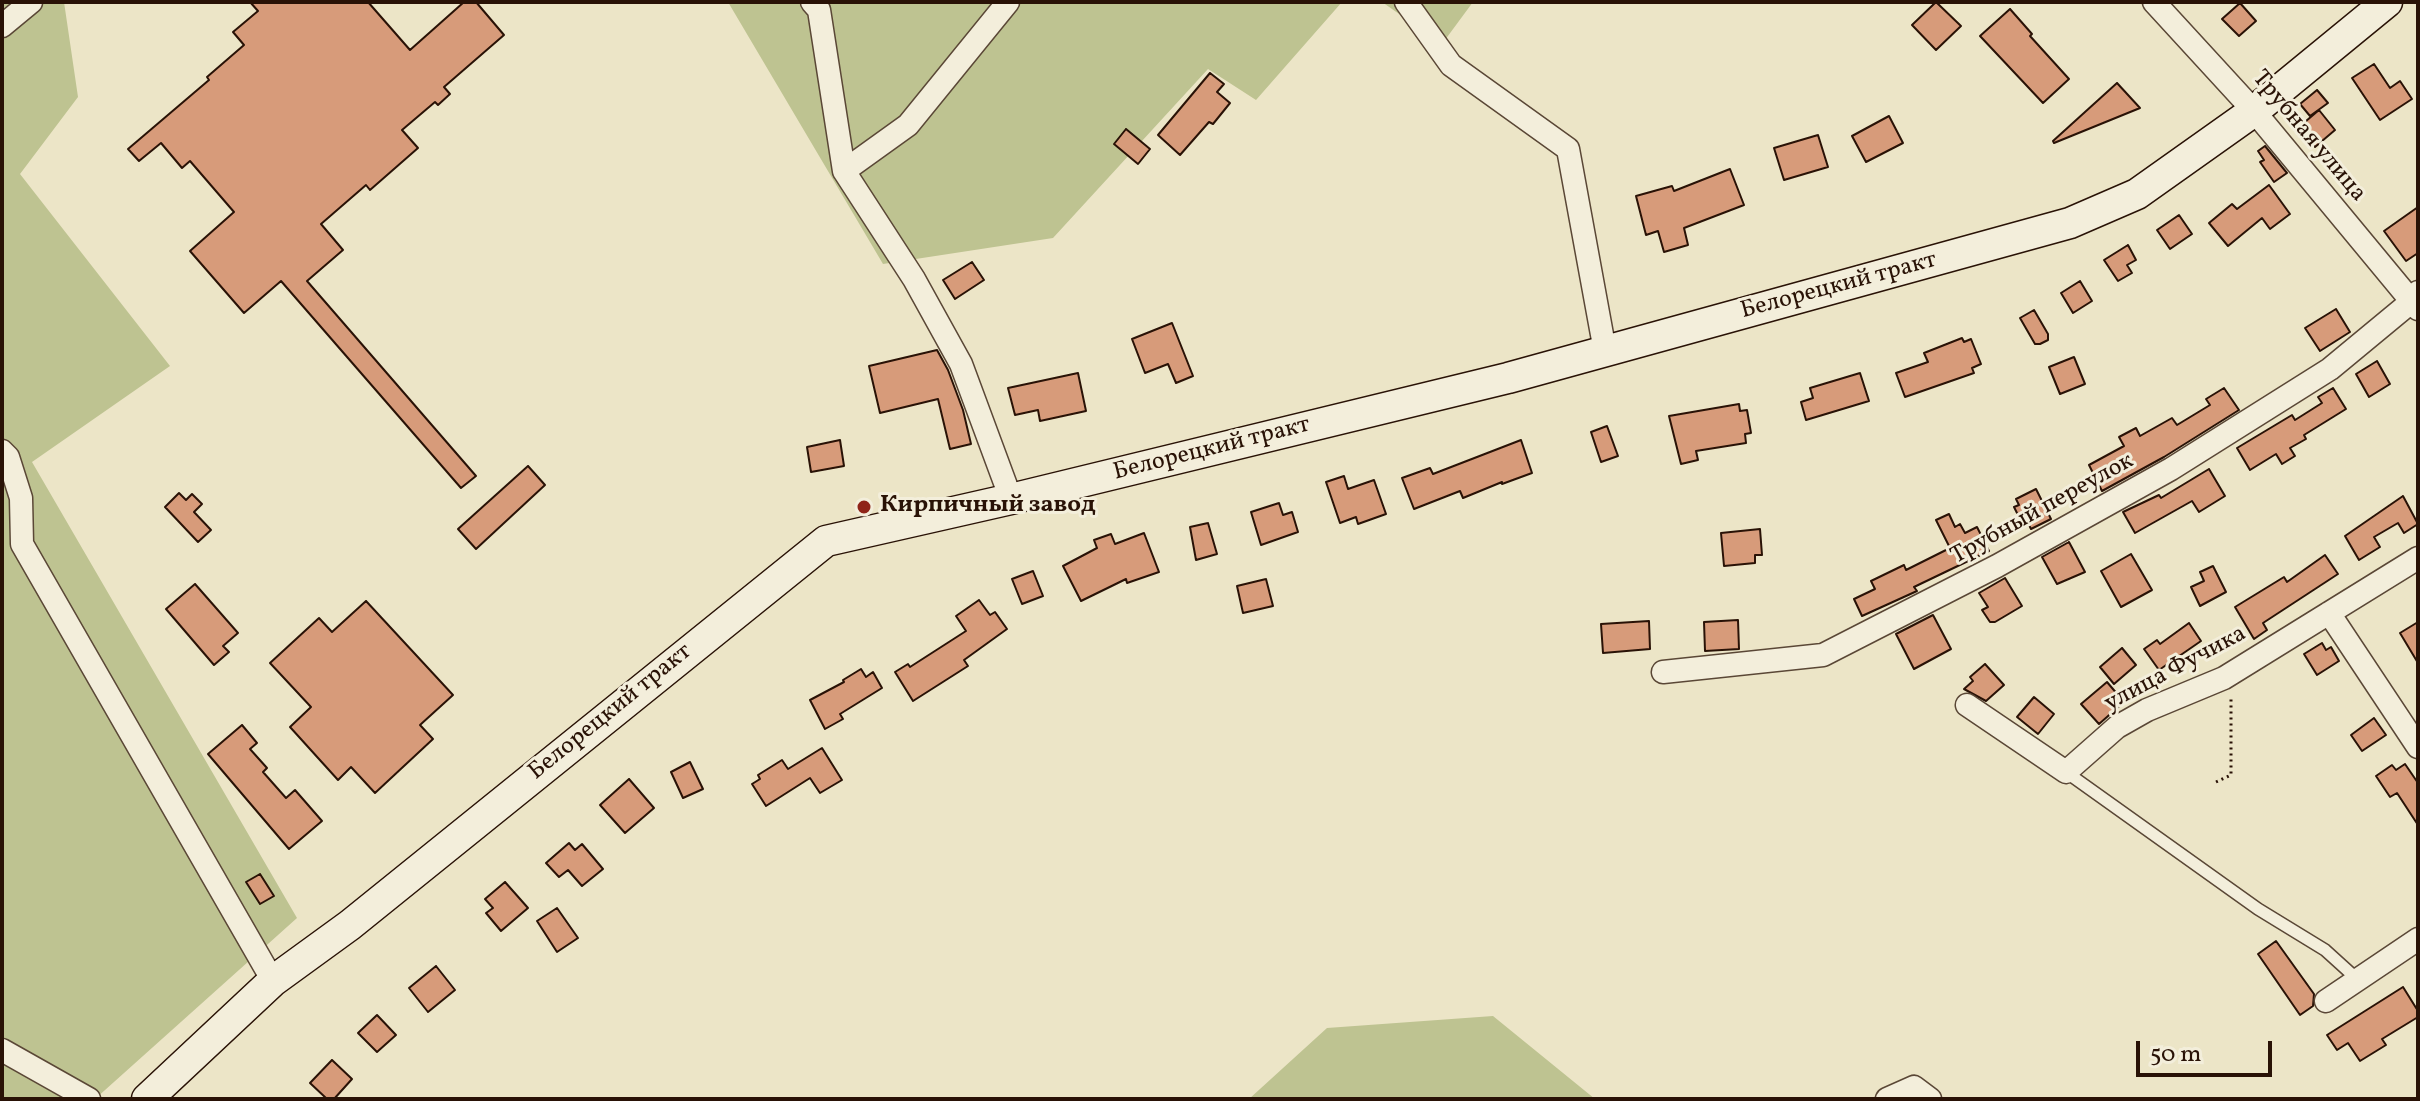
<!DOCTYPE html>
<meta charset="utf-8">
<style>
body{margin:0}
#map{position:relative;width:2420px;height:1101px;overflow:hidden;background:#ece5c7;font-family:Vollkorn,serif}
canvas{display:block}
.frame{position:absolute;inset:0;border:4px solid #291206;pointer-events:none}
.scale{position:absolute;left:2136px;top:1041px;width:136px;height:36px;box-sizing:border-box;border:4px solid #291206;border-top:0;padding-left:10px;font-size:24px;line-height:28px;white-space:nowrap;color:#291206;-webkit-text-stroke:6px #f3eedb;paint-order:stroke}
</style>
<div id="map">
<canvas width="2420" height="1101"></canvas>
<div class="frame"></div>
<div class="scale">50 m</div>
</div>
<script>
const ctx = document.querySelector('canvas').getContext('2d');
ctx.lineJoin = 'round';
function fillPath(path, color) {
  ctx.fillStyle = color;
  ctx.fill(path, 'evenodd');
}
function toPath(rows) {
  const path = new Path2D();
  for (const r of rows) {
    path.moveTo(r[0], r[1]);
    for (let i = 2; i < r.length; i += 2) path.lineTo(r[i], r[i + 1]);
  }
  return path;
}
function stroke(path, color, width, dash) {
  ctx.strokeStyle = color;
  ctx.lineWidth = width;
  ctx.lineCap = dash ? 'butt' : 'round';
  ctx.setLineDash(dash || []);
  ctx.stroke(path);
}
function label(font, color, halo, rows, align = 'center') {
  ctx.font = font + ' Vollkorn,serif';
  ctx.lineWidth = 6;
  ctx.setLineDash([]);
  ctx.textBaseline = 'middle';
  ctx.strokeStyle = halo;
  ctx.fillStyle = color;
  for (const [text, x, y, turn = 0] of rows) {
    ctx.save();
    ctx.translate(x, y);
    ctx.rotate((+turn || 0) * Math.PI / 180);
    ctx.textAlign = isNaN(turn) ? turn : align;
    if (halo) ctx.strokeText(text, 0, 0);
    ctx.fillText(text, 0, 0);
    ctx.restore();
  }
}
const green = toPath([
 [2,2,64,2,78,97,20,174,170,366,32,462,297,918,95,1099,2,1099],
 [728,2,1342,2,1256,100,1208,69,1053,238,883,264],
 [1382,2,1473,2,1442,44],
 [1493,1016,1595,1099,1249,1099,1327,1028]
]);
const building = toPath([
 [250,2,368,2,410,50,464,2,476,2,504,35,444,87,450,94,438,105,435,102,402,130,418,148,370,190,366,185,321,224,343,250,307,281,476,476,461,488,281,281,244,313,190,251,234,212,190,161,182,168,161,143,139,161,128,149,209,80,207,77,244,45,233,32,258,11,250,2],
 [1936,2,1961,26,1936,50,1912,25,1936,2],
 [2240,3,2256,21,2239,36,2222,19,2240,3],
 [2010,9,2032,34,2030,36,2069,79,2043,103,1980,36,2010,9],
 [2374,64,2390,88,2400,81,2412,99,2380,120,2352,78,2374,64],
 [1210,73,1224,84,1217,92,1230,103,1213,124,1209,122,1180,155,1158,135,1210,73],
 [2117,83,2140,108,2054,143,2053,141,2117,83],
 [2317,90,2328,103,2310,116,2300,104,2317,90],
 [2319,110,2335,130,2315,147,2299,127,2319,110],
 [1889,116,1903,143,1866,162,1852,136,1889,116],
 [1126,129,1150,149,1138,164,1114,144,1126,129],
 [1818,135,1828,167,1784,180,1774,148,1818,135],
 [2265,146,2287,173,2274,182,2260,162,2264,160,2258,151,2265,146],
 [1730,169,1744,205,1684,228,1688,245,1664,252,1658,231,1646,235,1636,196,1672,186,1674,191,1730,169],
 [2269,185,2290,214,2270,229,2262,218,2228,246,2209,223,2232,204,2237,209,2269,185],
 [2418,207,2418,253,2406,261,2384,231,2418,207],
 [2179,215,2192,234,2170,249,2157,230,2179,215],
 [2128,245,2136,260,2127,265,2132,273,2118,281,2104,260,2128,245],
 [972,262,984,280,955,299,943,280,972,262],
 [2080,281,2092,301,2073,313,2061,293,2080,281],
 [2336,309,2350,332,2320,351,2305,328,2336,309],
 [2034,310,2048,334,2048,340,2040,344,2035,344,2020,318,2034,310],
 [1172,323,1193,376,1176,383,1168,364,1145,373,1132,339,1172,323],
 [1962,338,1964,342,1971,339,1981,364,1972,368,1974,373,1905,397,1896,373,1928,362,1924,353,1962,338],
 [937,350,948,370,963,410,971,444,950,449,938,399,880,413,869,366,937,350],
 [2074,357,2085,384,2060,394,2049,367,2074,357],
 [2377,361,2390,384,2369,397,2356,374,2377,361],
 [1078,373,1086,411,1040,421,1038,410,1015,415,1008,388,1078,373],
 [1860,373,1869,401,1806,420,1801,402,1813,398,1810,388,1860,373],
 [2224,388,2239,410,2164,457,2102,491,2089,465,2124,446,2119,437,2136,428,2140,436,2172,418,2177,425,2210,405,2206,399,2224,388],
 [2333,388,2346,409,2304,435,2306,439,2290,448,2295,456,2282,464,2276,454,2250,470,2237,448,2292,415,2295,420,2322,403,2318,397,2333,388],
 [1739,404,1740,411,1747,410,1751,433,1745,434,1746,443,1696,451,1698,460,1681,464,1669,416,1739,404],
 [1607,426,1618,456,1601,462,1591,432,1607,426],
 [840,440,844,466,811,472,807,447,840,440],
 [1521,440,1532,473,1502,484,1502,482,1463,498,1460,491,1414,509,1402,478,1430,468,1433,474,1521,440],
 [528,466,545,485,476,549,458,529,528,466],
 [2209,469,2225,496,2199,512,2192,501,2135,533,2123,512,2159,495,2161,498,2209,469],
 [1344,476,1348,489,1374,480,1386,514,1358,524,1356,517,1340,523,1326,482,1344,476],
 [2036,489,2051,519,2031,529,2026,519,2021,521,2014,507,2019,505,2016,499,2036,489],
 [179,493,186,500,192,494,202,504,194,512,211,530,198,542,165,507,179,493],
 [2403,496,2418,524,2404,533,2398,523,2374,537,2380,547,2359,560,2345,536,2403,496],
 [1279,503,1283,515,1292,512,1298,532,1261,545,1251,512,1279,503],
 [1949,514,1955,527,1960,524,1965,533,1977,527,1989,551,1914,587,1917,591,1862,616,1854,599,1875,589,1871,581,1904,565,1906,570,1950,548,1936,520,1949,514],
 [1208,523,1217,554,1196,560,1190,527,1208,523],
 [1760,529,1762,555,1755,555,1755,563,1724,566,1721,533,1760,529],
 [1144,533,1159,572,1127,583,1126,579,1081,601,1063,566,1097,548,1094,540,1111,534,1115,544,1144,533],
 [2069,542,2085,572,2057,584,2042,557,2069,542],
 [2131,554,2152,590,2121,607,2101,571,2131,554],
 [2325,555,2338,574,2263,623,2267,630,2254,639,2235,607,2284,577,2287,582,2325,555],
 [2213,566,2226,592,2200,606,2191,587,2204,581,2200,572,2213,566],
 [1033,571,1043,596,1022,604,1012,579,1033,571],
 [2005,578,2022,606,1995,622,1990,622,1982,610,1988,607,1979,593,2005,578],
 [1266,579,1273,606,1243,613,1237,586,1266,579],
 [195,584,238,633,223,646,229,652,214,665,166,609,195,584],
 [979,600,990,615,995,612,1007,629,964,660,968,666,913,701,895,672,908,664,910,667,966,631,956,616,979,600],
 [366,601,453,695,420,725,433,739,375,793,351,767,338,780,290,727,311,707,270,663,319,618,332,632,366,601],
 [1933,615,1951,649,1914,669,1896,634,1933,615],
 [1738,620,1739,649,1705,651,1704,622,1738,620],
 [1649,621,1650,649,1603,653,1601,624,1649,621],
 [2418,622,2418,663,2400,633,2418,622],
 [2189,623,2201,641,2159,670,2144,649,2157,640,2160,644,2189,623],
 [2322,643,2326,650,2331,647,2339,661,2317,675,2304,654,2322,643],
 [2122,648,2136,665,2114,684,2100,667,2122,648],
 [1985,664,2004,685,1986,701,1964,689,1973,681,1970,677,1985,664],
 [861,669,866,677,873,672,882,688,840,714,843,719,825,729,810,700,844,682,843,680,861,669],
 [2107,682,2124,702,2099,724,2081,704,2107,682],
 [2034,697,2054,714,2038,734,2017,717,2034,697],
 [2374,718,2386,735,2362,751,2351,735,2374,718],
 [242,725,257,743,250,749,267,768,263,772,286,798,295,790,322,821,289,849,208,754,242,725],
 [822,748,842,780,820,793,810,778,766,806,752,784,760,779,758,775,782,760,788,769,822,748],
 [690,762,703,789,683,798,671,772,690,762],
 [2405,764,2418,783,2418,825,2397,793,2390,797,2376,776,2392,765,2396,770,2405,764],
 [629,779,654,808,625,833,600,805,629,779],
 [569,843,575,850,582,844,603,869,582,886,568,870,559,877,546,863,569,843],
 [260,874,274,896,260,904,246,882,260,874],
 [505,882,528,908,501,931,486,913,493,908,485,899,505,882],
 [557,908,578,938,557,952,537,921,557,908],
 [2276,941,2314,994,2313,1006,2300,1015,2258,954,2276,941],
 [436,966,455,990,428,1012,409,988,436,966],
 [2403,987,2418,1011,2418,1017,2382,1039,2386,1045,2360,1061,2348,1043,2337,1050,2327,1035,2403,987],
 [377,1015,396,1035,377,1052,358,1033,377,1015],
 [332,1060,352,1079,334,1099,327,1099,310,1083,332,1060]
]);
const path = toPath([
 [2216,782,2231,775,2231,697]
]);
const lane = toPath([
 [2066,772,2258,909,2325,950,2357,979]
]);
const street = toPath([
 [812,2,819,10,844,171],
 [1008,2,908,125,844,171,914,279,961,364,1011,499],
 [1406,2,1451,65,1568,149,1605,351],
 [2154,2,2254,111,2418,309],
 [2,26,31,2],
 [2,451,8,457,21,498,22,544,273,981],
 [2329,613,2418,747],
 [1663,672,1823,655,1997,566,2171,469,2330,369,2411,302,2418,292],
 [1967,705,2066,772,2117,727,2147,710,2224,678,2418,558],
 [2326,1001,2418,939],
 [2,1050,89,1099],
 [1887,1099,1914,1087,1930,1099]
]);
const secondary = toPath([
 [147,1099,273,981,350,925,826,541,1011,499,1508,378,2070,223,2137,194,2254,111,2387,2]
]);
const markers = [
 [864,507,8,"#8f2418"]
];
const streetNames = [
 ["Трубная улица",2308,137,50],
 ["Белорецкий тракт",1839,287,-15],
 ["Белорецкий тракт",1212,450,-14],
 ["Трубный переулок",2043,510,-29],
 ["улица Фучика",2176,670,-28],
 ["Белорецкий тракт",611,713,-39]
];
const poiNames = [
 ["Кирпичный завод",880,507]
];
fillPath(green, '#bec391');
fillPath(building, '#d79b7a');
stroke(building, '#291206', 2);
stroke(lane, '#5a4736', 14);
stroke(street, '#5a4736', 25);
stroke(secondary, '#291206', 33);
stroke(path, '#291206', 3, [2, 4]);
stroke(lane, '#f3eedb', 11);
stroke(street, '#f3eedb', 22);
stroke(secondary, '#f3eedb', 30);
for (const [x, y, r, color] of markers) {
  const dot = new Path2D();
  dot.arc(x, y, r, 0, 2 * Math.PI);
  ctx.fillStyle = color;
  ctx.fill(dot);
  stroke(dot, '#f3eedb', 3);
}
label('24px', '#291206', '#f3eedb', streetNames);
label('bold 24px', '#291206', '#f3eedb', poiNames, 'left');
</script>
